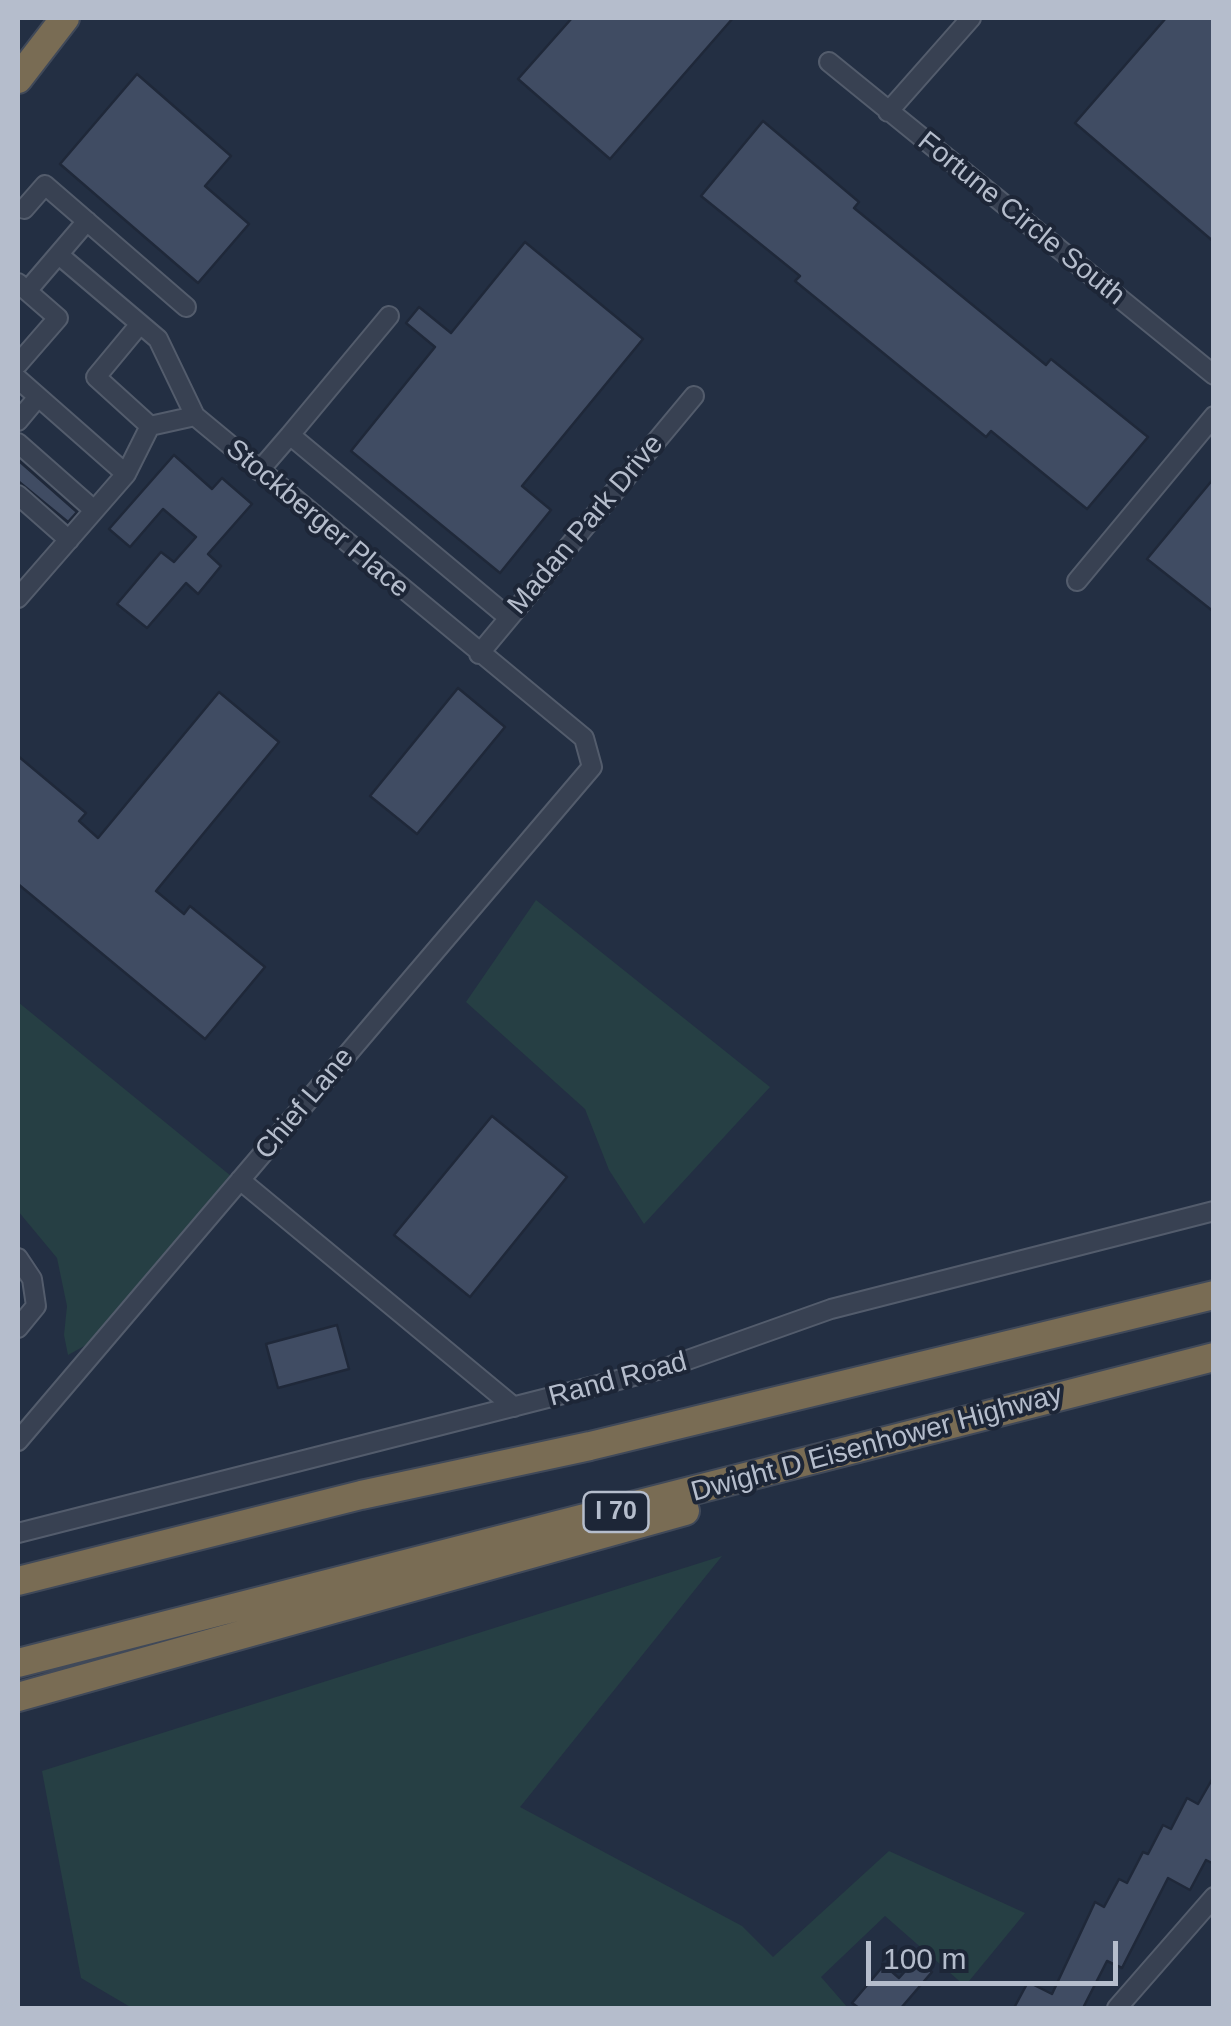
<!DOCTYPE html>
<style>
body{margin:0}
#map{position:relative;width:1231px;height:2026px;overflow:hidden;background:#232f43;font-family:Helvetica,sans-serif}
canvas{display:block}
.frame{position:absolute;inset:0;border:20px solid #b5bdcc;pointer-events:none}
.scale{position:absolute;left:866px;top:1941px;width:252px;height:45px;box-sizing:border-box;border:5px solid #b5bdcc;border-top:0;padding-left:12px;font-size:30px;line-height:35px;white-space:nowrap;color:#b5bdcc;-webkit-text-stroke:8px #1d2637;paint-order:stroke}
</style>
<div id="map">
<canvas width="1231" height="2026"></canvas>
<div class="frame"></div>
<div class="scale">100 m</div>
</div>
<script>
const ctx = document.querySelector('canvas').getContext('2d');
ctx.lineJoin = 'round';
function fillPath(path, color) {
  ctx.fillStyle = color;
  ctx.fill(path, 'evenodd');
}
function toPath(rows) {
  const path = new Path2D();
  for (const r of rows) {
    path.moveTo(r[0], r[1]);
    for (let i = 2; i < r.length; i += 2) path.lineTo(r[i], r[i + 1]);
  }
  return path;
}
function stroke(path, color, width, dash) {
  ctx.strokeStyle = color;
  ctx.lineWidth = width;
  ctx.lineCap = dash ? 'butt' : 'round';
  ctx.setLineDash(dash || []);
  ctx.stroke(path);
}
function label(font, color, halo, rows, align = 'center') {
  ctx.font = font + ' Helvetica,sans-serif';
  ctx.lineWidth = 8;
  ctx.setLineDash([]);
  ctx.textBaseline = 'middle';
  ctx.strokeStyle = halo;
  ctx.fillStyle = color;
  for (const [text, x, y, turn = 0] of rows) {
    ctx.save();
    ctx.translate(x, y);
    ctx.rotate((+turn || 0) * Math.PI / 180);
    ctx.textAlign = isNaN(turn) ? turn : align;
    if (halo) ctx.strokeText(text, 0, 0);
    ctx.fillText(text, 0, 0);
    ctx.restore();
  }
}
const green = toPath([
 [536,900,770,1087,644,1224,609,1170,585,1109,466,1002],
 [18,1002,231,1176,216,1203,88,1344,68,1355,64,1335,67,1306,57,1258,18,1211],
 [722,1556,520,1807,742,1926,773,1957,889,1851,1025,1913,965,1986,885,1916,821,1977,848,2008,132,2008,81,1978,42,1771]
]);
const building = toPath([
 [572,18,733,18,610,159,518,79,572,18],
 [1166,18,1214,18,1214,242,1075,123,1166,18],
 [137,74,231,156,205,186,249,224,198,283,60,164,137,74],
 [763,121,859,202,854,208,1046,365,1051,359,1148,437,1087,509,991,431,986,437,795,281,800,276,701,196,763,121],
 [525,242,643,339,522,486,551,510,500,573,351,451,435,347,406,323,419,307,451,333,525,242],
 [174,455,212,489,222,478,252,504,208,554,221,566,198,594,186,583,147,628,117,604,161,552,174,562,196,537,163,509,130,547,109,529,174,455],
 [18,460,77,512,68,522,18,481,18,460],
 [1214,478,1214,612,1147,559,1214,478],
 [458,688,505,727,417,834,370,796,458,688],
 [219,692,279,742,156,891,184,914,190,906,265,967,205,1039,18,884,18,756,86,813,79,821,98,838,219,692],
 [492,1116,567,1177,470,1297,394,1235,492,1116],
 [337,1325,349,1369,278,1388,266,1344,337,1325],
 [1214,1776,1214,1864,1206,1860,1190,1890,1168,1878,1122,1968,1107,1961,1083,2008,1014,2008,1028,1982,1052,1994,1095,1902,1104,1907,1119,1879,1127,1883,1143,1852,1148,1854,1163,1825,1171,1829,1187,1798,1198,1804,1214,1776],
 [916,1959,932,1972,901,2008,859,2008,852,2003,884,1965,899,1978,916,1959]
]);
const minor = toPath([
 [829,62,1214,375],
 [888,112,971,18],
 [24,209,45,185,186,307],
 [18,283,27,291,87,221],
 [140,324,96,377,150,426,195,416],
 [18,364,58,318,27,291],
 [18,379,126,474,18,598],
 [18,421,38,397],
 [290,435,389,316],
 [18,443,94,510],
 [259,471,290,435,508,617],
 [126,474,150,426],
 [18,495,69,540],
 [1077,581,1214,416],
 [479,654,694,396],
 [240,1180,514,1407],
 [18,1258,32,1279,36,1306,18,1328],
 [18,1441,592,767,584,738,195,416,158,339,59,255],
 [18,1533,665,1368,831,1309,1214,1211],
 [1117,2008,1214,1897]
]);
const highway = toPath([
 [18,79,65,18],
 [18,1581,361,1495,590,1446,1214,1295],
 [18,1663,1214,1357],
 [18,1697,685,1511]
]);
const shields = [
 [616,1512,65]
];
const shieldNames = [
 ["I 70",616,1512]
];
const streetNames = [
 ["Fortune Circle South",1021,219,39],
 ["Stockberger Place",317,519,40],
 ["Madan Park Drive",586,525,-50],
 ["Chief Lane",305,1104,-50],
 ["Rand Road",618,1380,-15],
 ["Dwight D Eisenhower Highway",877,1444,-15]
];
fillPath(green, '#263f44');
fillPath(building, '#404c63');
stroke(building, '#1f2839', 2.5);
stroke(minor, '#535c6c', 22);
stroke(highway, '#404959', 32);
stroke(minor, '#384152', 18);
stroke(highway, '#796c54', 28);
for (const [x, y, w] of shields) {
  const box = new Path2D();
  box.roundRect(x - w / 2, y - 20, w, 40, 8);
  ctx.fillStyle = '#1d2637';
  ctx.fill(box);
  stroke(box, '#b5bdcc', 2.5);
}
label('bold 25px', '#b5bdcc', null, shieldNames);
label('28px', '#b5bdcc', '#1d2637', streetNames);
</script>
